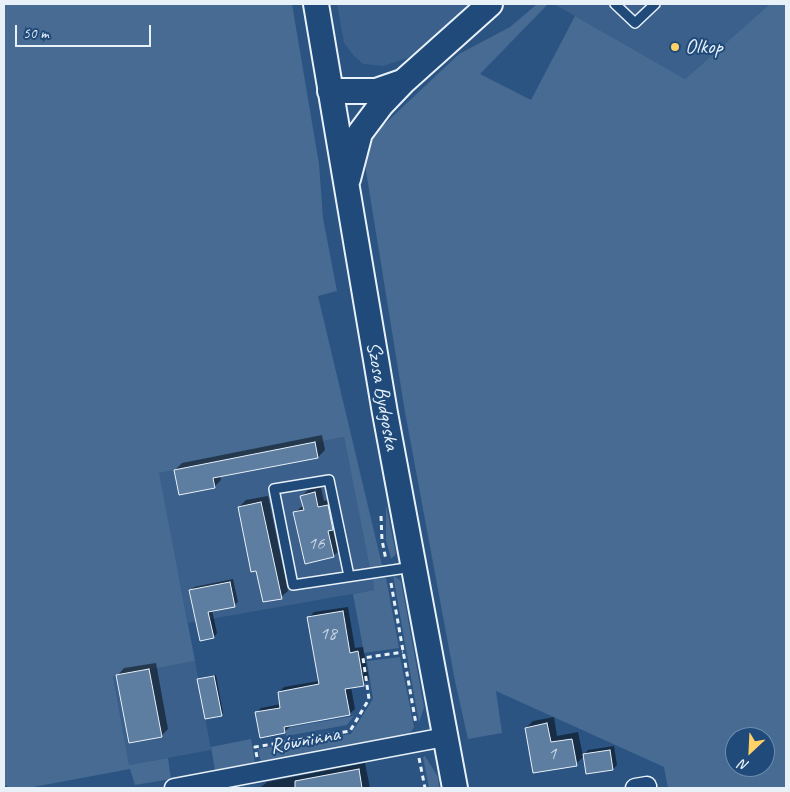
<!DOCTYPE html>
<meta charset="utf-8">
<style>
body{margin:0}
#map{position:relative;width:790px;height:792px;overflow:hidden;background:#2b5482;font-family:Caveat,sans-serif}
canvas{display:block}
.frame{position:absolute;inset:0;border:5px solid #e8f1f8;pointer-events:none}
.north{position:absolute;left:725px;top:727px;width:50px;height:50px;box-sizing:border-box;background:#1f4a7a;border:1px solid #6f8dac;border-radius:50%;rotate:205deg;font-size:14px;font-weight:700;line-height:20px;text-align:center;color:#e8f1f8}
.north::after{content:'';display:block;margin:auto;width:18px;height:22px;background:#ffd166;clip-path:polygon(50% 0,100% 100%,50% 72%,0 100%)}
.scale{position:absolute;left:15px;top:25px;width:136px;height:22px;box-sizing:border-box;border:2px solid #e8f1f8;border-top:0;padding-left:6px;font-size:15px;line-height:18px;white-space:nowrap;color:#e8f1f8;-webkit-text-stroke:4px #1f4a7a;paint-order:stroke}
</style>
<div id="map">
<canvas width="790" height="792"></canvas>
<div class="frame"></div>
<div class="north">N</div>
<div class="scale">50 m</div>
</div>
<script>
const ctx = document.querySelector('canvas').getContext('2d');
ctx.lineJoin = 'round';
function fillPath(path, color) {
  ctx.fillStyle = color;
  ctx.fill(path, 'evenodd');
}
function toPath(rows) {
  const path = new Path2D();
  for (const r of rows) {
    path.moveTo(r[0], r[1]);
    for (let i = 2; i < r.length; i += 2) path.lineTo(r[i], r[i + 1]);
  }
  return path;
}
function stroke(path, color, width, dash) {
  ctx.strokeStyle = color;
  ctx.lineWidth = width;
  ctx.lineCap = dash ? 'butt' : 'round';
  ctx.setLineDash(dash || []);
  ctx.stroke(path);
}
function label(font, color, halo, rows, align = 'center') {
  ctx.font = font + ' Caveat,sans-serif';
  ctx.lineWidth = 4;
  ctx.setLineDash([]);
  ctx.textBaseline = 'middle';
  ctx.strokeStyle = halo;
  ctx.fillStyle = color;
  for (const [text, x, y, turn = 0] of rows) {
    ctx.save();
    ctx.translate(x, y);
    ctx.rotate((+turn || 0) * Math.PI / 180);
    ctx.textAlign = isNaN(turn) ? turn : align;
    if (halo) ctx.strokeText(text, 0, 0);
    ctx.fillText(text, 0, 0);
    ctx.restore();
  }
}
const built = toPath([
 [337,4,469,4,427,43,407,58,383,66,363,64,354,56,344,43],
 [554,4,770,4,685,79],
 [344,437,375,590,188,623,158,473],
 [195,661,211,750,129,765,113,675]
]);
const green = toPath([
 [4,4,292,4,319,164,323,218,337,291,318,296,382,565,370,568,344,437,159,473,195,661,113,676,129,765,168,758,171,779,135,785,130,769,28,788,11,788,4,785],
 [537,4,548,4,480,74,531,100,575,16,685,79,770,4,786,4,786,788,668,788,664,767,496,691,502,733,468,739,455,681,405,412,366,171,366,161,375,133,459,54,510,27],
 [735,737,765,737,765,767,735,767],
 [386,505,396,554,391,559,386,540],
 [393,575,401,581,424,707,419,723],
 [386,578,399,648,364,653,353,594,374,590,373,579],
 [400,657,414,727,410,734,261,762,258,749,351,734,373,699,367,661],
 [354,716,347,725,286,736,285,728],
 [251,739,255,763,215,770,211,747],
 [425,756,438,777,439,788,429,788,423,757]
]);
const shadow = toPath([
 [322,435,325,450,318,457,220,475,221,480,214,487,175,470,182,463],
 [321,487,324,501,334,499,340,550,333,556,295,513,301,507,304,506,302,496,308,490],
 [268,496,288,591,281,597,239,507,246,500],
 [233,579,238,602,234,605,212,610,217,633,214,637,190,591,194,587],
 [348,607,355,648,363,647,369,679,363,684,351,687,355,709,349,714,289,725,290,727,284,732,256,713,261,708,281,704,279,692,284,687,319,681,308,618,314,612],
 [156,663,168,729,161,736,118,675,124,668],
 [216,675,223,713,221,715,199,679,201,678],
 [554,717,557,736,578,732,583,756,588,750,614,746,617,765,613,769,584,756,576,764,526,728,533,721],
 [365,763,370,788,260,788,267,782]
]);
const building = toPath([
 [315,442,318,458,213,478,215,488,179,495,174,470,315,442],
 [315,492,318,507,328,505,333,530,328,531,334,557,305,564,293,512,304,510,300,496,315,492],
 [261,502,282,599,263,602,256,571,251,572,238,507,261,502],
 [230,582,235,607,208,612,214,638,200,641,189,590,230,582],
 [343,611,350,653,358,651,364,686,345,689,350,715,284,727,285,733,260,738,255,712,280,708,278,692,319,684,307,617,343,611],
 [149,669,162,737,129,743,116,675,149,669],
 [214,676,222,716,205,719,197,679,214,676],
 [547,723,551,742,572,739,577,766,533,773,525,728,547,723],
 [610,750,613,770,586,774,583,754,610,750],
 [359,769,362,788,295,788,295,781,359,769]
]);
const path = toPath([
 [381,516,382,540,386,560],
 [391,583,416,724],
 [257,757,255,747,350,731,369,699,363,658,403,652],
 [419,758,425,788]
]);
const service = toPath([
 [615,4,635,23,655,4],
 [349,576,329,480,274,489,293,585,413,567]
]);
const minor = toPath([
 [174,788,445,737],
 [635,788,647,786,647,788]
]);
const secondary = toPath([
 [316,4,385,413,455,788],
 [330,91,376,91,402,82],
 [348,179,360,133,381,105,404,81,490,4]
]);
const markers = [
 [675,47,5,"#ffd166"]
];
const numberNames = [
 ["16",316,544],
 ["18",328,634],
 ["1",552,754]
];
const poiNames = [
 ["Olkop",685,47]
];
const streetNames = [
 ["Szosa Bydgoska",382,396,80],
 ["Równinna",305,741,-11]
];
fillPath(built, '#3a608b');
fillPath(green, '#476b93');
fillPath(shadow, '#0007');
fillPath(building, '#5d7da1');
stroke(building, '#e8f1f8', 1);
stroke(service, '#e8f1f8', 12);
stroke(minor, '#e8f1f8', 21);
stroke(secondary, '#e8f1f8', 28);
stroke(path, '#e8f1f8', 3, [5, 4]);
stroke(service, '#1f4a7a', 9);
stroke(minor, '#1f4a7a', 18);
stroke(secondary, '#1f4a7a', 24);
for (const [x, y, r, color] of markers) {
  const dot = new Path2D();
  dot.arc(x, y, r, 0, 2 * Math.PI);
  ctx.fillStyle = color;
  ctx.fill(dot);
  stroke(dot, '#1f4a7a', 2);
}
label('19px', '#c5d4e2', null, numberNames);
label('21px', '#e8f1f8', '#1f4a7a', poiNames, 'left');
label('21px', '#e8f1f8', '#1f4a7a', streetNames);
</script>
